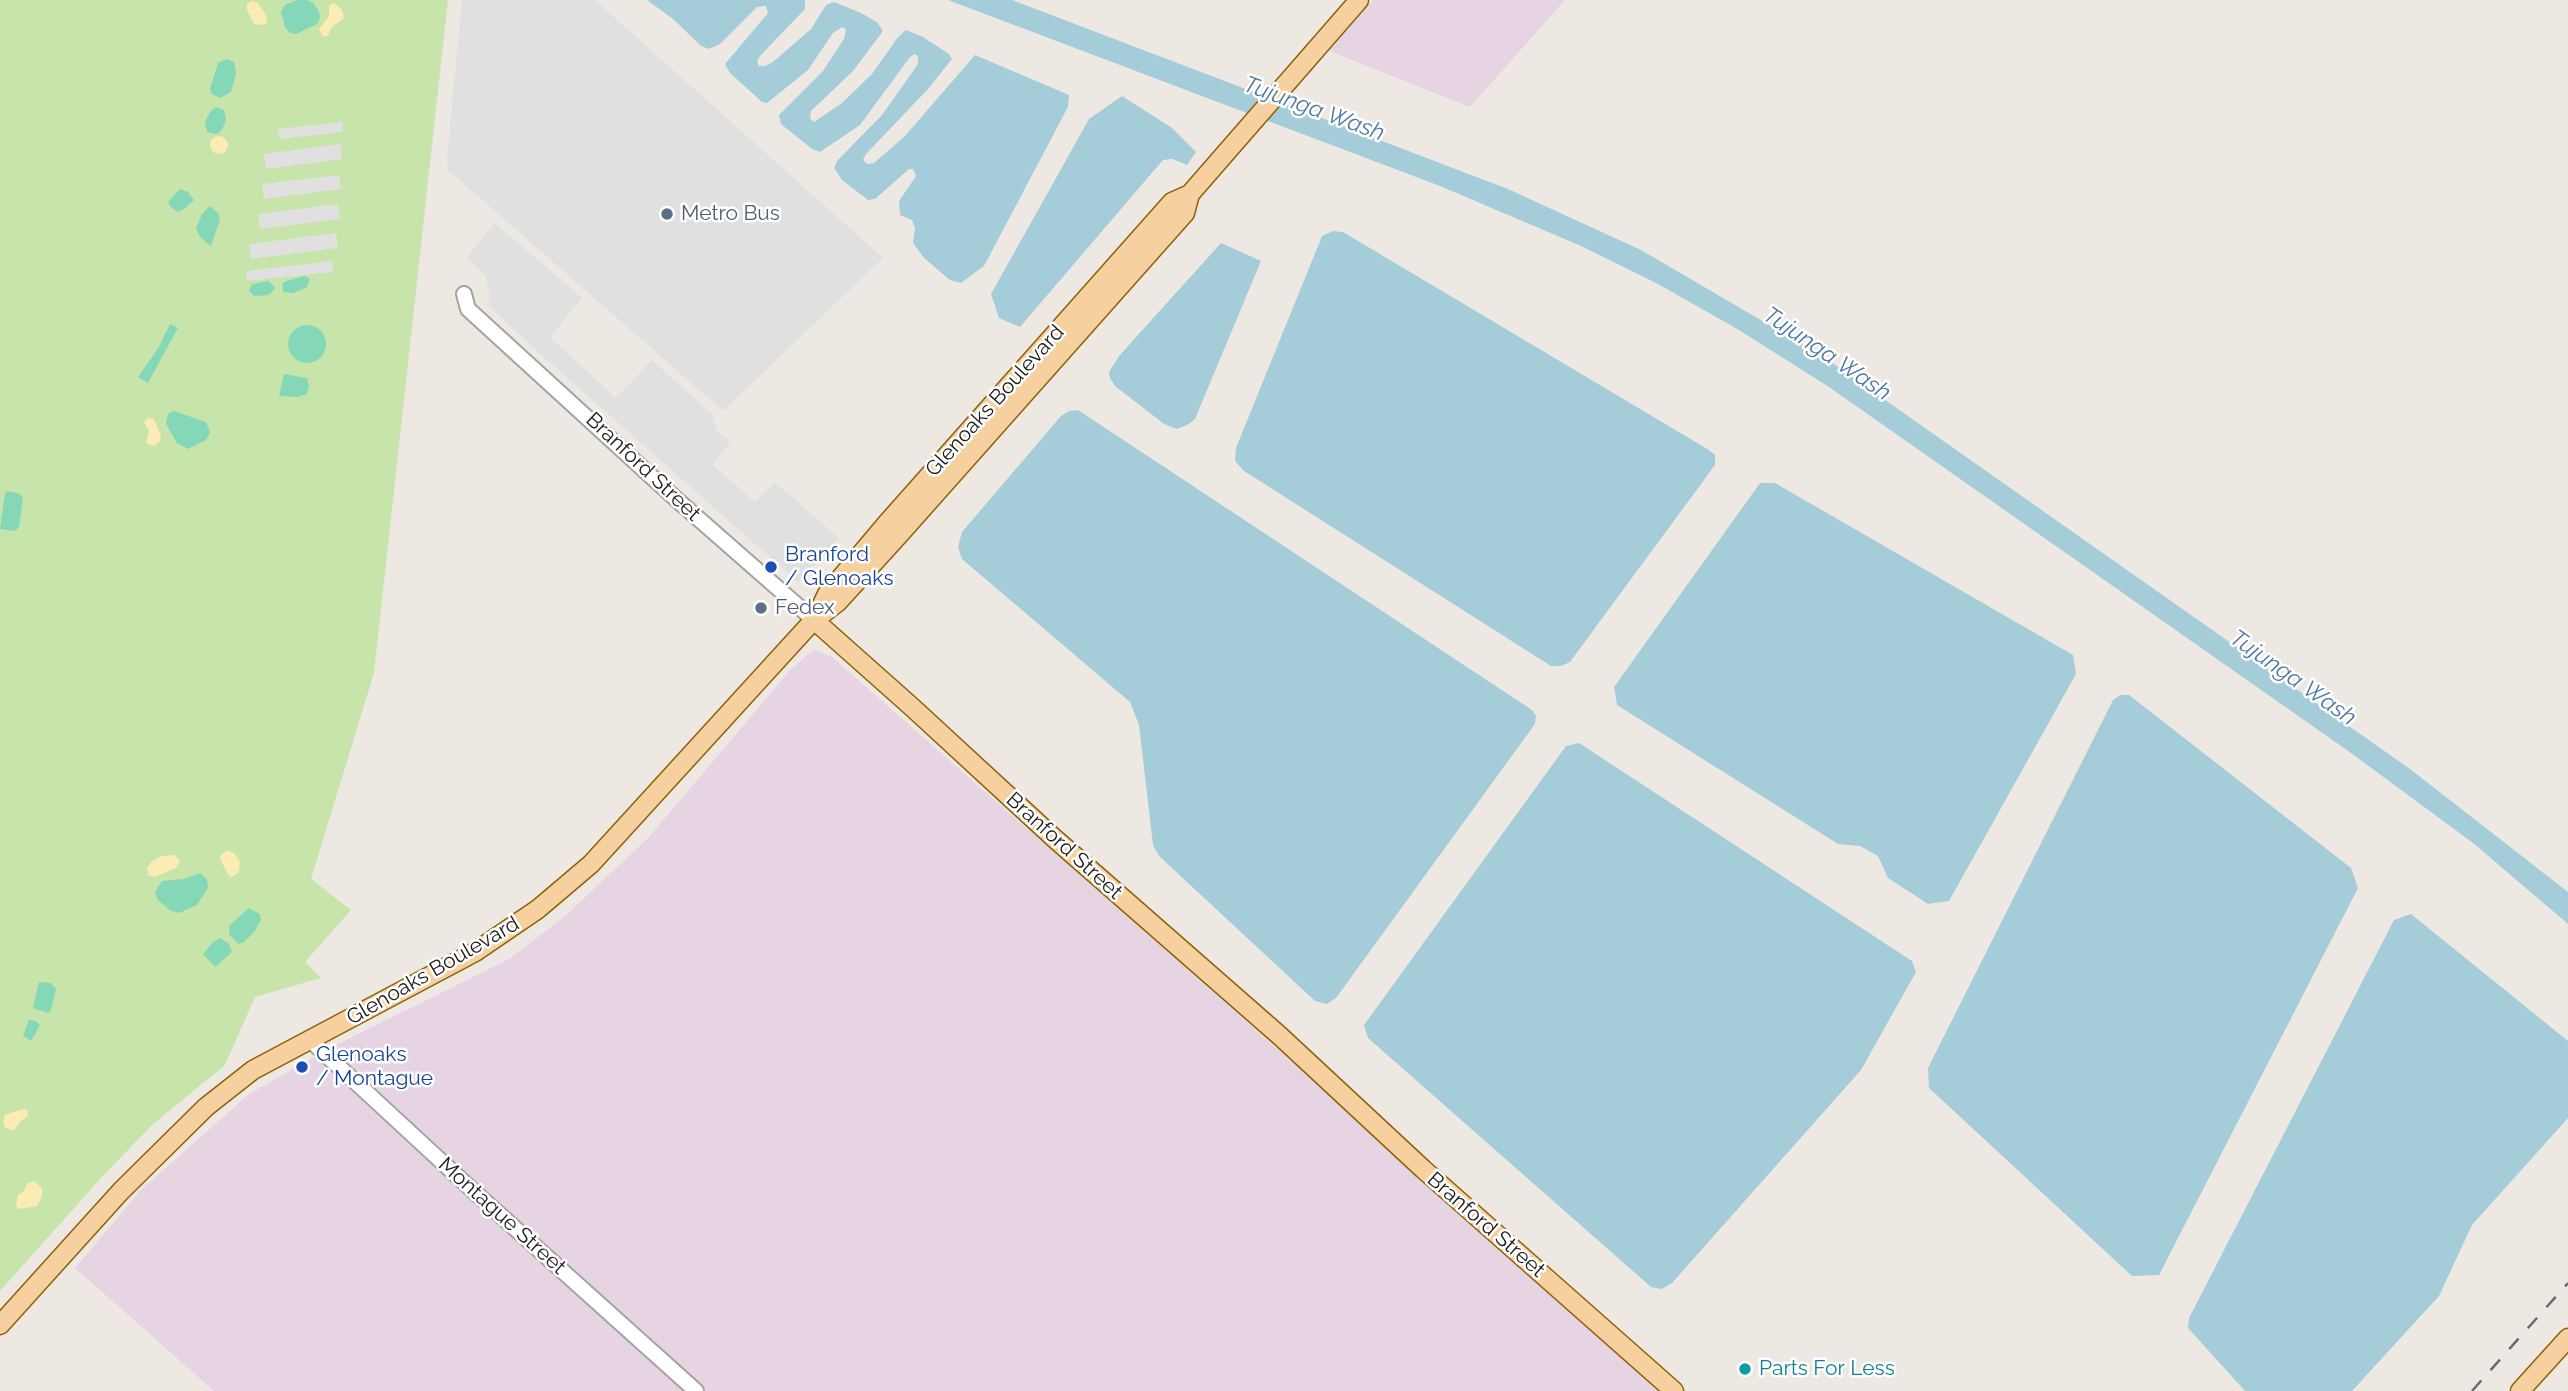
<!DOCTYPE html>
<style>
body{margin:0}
canvas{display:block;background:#ede9e2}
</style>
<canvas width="2568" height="1391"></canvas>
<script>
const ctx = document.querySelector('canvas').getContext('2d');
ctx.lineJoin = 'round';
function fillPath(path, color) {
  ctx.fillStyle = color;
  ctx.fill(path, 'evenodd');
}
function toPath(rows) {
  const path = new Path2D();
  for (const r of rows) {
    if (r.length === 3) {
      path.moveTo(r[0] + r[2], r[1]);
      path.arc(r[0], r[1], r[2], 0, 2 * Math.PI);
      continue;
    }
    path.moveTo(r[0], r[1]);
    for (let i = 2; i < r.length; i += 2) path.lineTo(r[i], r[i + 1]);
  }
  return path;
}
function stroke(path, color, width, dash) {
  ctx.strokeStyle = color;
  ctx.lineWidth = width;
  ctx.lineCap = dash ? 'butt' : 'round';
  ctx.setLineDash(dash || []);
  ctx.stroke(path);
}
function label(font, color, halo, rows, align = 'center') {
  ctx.font = font + ' Raleway,sans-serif';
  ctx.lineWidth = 5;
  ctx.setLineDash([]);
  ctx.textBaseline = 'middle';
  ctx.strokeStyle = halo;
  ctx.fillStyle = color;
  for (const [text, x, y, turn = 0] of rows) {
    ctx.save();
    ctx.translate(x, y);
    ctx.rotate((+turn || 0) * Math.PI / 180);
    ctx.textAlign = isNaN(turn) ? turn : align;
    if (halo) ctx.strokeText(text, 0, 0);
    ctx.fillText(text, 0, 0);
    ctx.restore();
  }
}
const industrial = toPath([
 [1373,0,1565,0,1470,107,1329,51],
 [814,650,832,657,1333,1098,1662,1391,214,1391,75,1268,142,1189,249,1094,334,1046,509,959,564,917,648,838,792,668]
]);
const grass = toPath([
 [0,0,448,0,374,673,311,879,351,910,305,962,321,978,255,997,225,1065,152,1125,102,1177,0,1291]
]);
const sand = toPath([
 [252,1,258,3,266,15,267,23,264,25,254,24,247,10,247,4],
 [334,3,342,10,344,18,332,27,328,36,323,37,319,29,329,16,329,6],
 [219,145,9],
 [148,418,154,419,161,436,160,441,154,446,146,443,149,431,144,422],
 [226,850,234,853,240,862,239,872,232,877,229,876,221,861,220,857],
 [174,855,180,861,176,868,155,877,148,875,147,868,151,862,161,856],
 [23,1109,27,1109,28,1116,21,1121,14,1130,5,1128,3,1122,5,1115],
 [34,1181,42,1188,42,1196,37,1206,18,1209,16,1205,18,1195,24,1191,27,1184]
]);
const pitch = toPath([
 [297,0,307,0,313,3,319,11,320,18,317,24,296,34,290,33,285,27,281,12,285,5],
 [227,59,234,62,236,73,231,92,220,98,212,94,210,89,218,63],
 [216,107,224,110,226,120,222,130,216,134,210,133,207,131,205,122,210,112],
 [180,189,188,192,194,200,184,209,178,212,171,207,168,202],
 [210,206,218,213,220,219,211,246,201,238,196,229,202,214],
 [305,276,310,279,306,288,293,293,283,292,283,283,286,281],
 [268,281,275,287,274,290,268,295,254,296,249,291,252,284],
 [170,324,178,328,148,383,138,377,159,347],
 [307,344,19],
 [284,374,307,378,309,386,307,394,298,397,279,396],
 [174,411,206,422,210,432,206,440,188,449,177,443,166,424,168,414],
 [8,491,20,494,23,498,19,527,15,531,0,529,5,493],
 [200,873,207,879,208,888,197,905,179,913,171,911,158,900,155,892,162,881,184,879],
 [249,908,260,914,261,920,254,932,244,942,238,944,229,934,229,929,230,925],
 [220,938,229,944,232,952,215,967,203,954,213,942],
 [39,982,51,983,56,989,51,1010,48,1013,33,1008],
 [29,1020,36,1021,40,1025,31,1041,23,1036]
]);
const parking = toPath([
 [462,0,595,0,883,258,723,411,448,170,447,158],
 [342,122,343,132,279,139,278,129],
 [340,144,342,159,266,169,264,154],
 [339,175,341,189,264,199,262,184],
 [338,204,340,219,260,229,258,214],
 [495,223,582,298,550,337,616,398,652,360,712,414,717,431,730,442,713,465,755,502,775,482,840,539,798,582,538,352,488,305,490,294,485,275,467,257],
 [336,233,338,248,251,259,249,244],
 [332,261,333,272,247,281,246,271]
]);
const water = toPath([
 [647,0,805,0,805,9,760,56,757,61,759,66,765,66,773,62,811,29,826,5,834,2,861,13,877,22,883,31,853,71,811,111,810,118,814,122,842,103,872,74,898,37,906,30,923,37,949,54,952,59,929,88,866,154,863,160,867,164,874,163,905,136,975,55,1069,95,1068,107,984,266,961,283,950,280,924,258,913,243,915,228,912,220,900,215,899,201,916,176,913,169,909,169,875,199,868,200,842,180,834,168,837,161,882,115,918,64,918,57,915,54,910,57,860,125,820,152,812,149,781,124,779,115,823,71,844,39,846,29,842,27,833,33,808,70,767,103,762,102,730,73,725,64,768,13,766,6,757,7,720,44,709,49,701,46,673,19],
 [948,0,1012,0,1508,189,1641,250,1824,357,2410,769,2568,892,2568,924,2473,843,2351,753,1829,387,1739,330,1658,284,1581,246,1440,186],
 [1122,96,1172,128,1196,152,1187,165,1172,159,1163,160,1020,327,999,318,991,294,1089,119],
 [1333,231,1343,232,1709,450,1715,455,1715,465,1570,662,1561,666,1551,666,1244,471,1235,461,1236,448,1322,236],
 [1221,243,1261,261,1195,419,1189,424,1177,429,1164,424,1115,386,1110,378,1109,372,1119,356],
 [1078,410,1532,710,1536,716,1535,724,1336,998,1327,1004,1315,1001,1159,856,1153,845,1139,725,1130,702,962,559,958,547,962,532,1061,416,1069,411],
 [1760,483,1775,483,2073,655,2076,674,1949,901,1928,904,1888,878,1878,856,1860,846,1838,844,1617,705,1614,687],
 [2120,695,2129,695,2351,868,2358,888,2159,1275,2132,1276,1929,1088,1928,1068,2113,700],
 [1579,743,1912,961,1916,972,1861,1070,1672,1283,1662,1289,1651,1287,1368,1038,1364,1025,1566,746],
 [2411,914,2568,1041,2568,1118,2472,1225,2439,1296,2352,1391,2245,1391,2188,1328,2189,1318,2394,920]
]);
const minor = toPath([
 [464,294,468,309,676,499,814,620],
 [310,1040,469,1187,696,1391]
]);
const major = toPath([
 [817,615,827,594,887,523,1172,202,1190,194,1359,0],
 [814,620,913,708,1054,838,1280,1036,1423,1169,1674,1391],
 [0,1325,121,1191,206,1107,253,1070,475,952,538,909,591,864,812,622,838,602,899,535,1185,213,1190,194],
 [2520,1391,2568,1338]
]);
const rail = toPath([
 [2472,1391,2568,1283]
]);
const markers = [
 [667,214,7,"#5c6f8a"],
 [771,567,7,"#1a4fb4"],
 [761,608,7,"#5c6f8a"],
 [302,1067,7,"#1a4fb4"],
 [1745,1369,7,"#0f9aa8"]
];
const serviceNames = [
 ["Metro Bus",681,214],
 ["Fedex",775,608]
];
const streetNames = [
 ["Glenoaks Boulevard",995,401,-48],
 ["Branford Street",643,467,43],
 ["Branford Street",1064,846,42],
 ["Glenoaks Boulevard",433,971,-30],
 ["Montague Street",502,1216,42],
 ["Branford Street",1486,1225,41]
];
const transitNames = [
 ["Branford",785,555],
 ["/ Glenoaks",785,579],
 ["Glenoaks",316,1055],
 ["/ Montague",316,1079]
];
const cultureNames = [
 ["Parts For Less",1759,1369]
];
const waterNames = [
 ["Tujunga Wash",1314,109,20],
 ["Tujunga Wash",1827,354,34],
 ["Tujunga Wash",2293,678,35]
];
fillPath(industrial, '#e6d4e2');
fillPath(grass, '#c7e5aa');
fillPath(sand, '#fbecb3');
fillPath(pitch, '#84d8b8');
fillPath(parking, '#e0e0e0');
fillPath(water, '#a5cdd9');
stroke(minor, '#a3a3a3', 18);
stroke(major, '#8c6108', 21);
stroke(minor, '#fff', 14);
stroke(major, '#f6d09e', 18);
stroke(rail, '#6a6a6a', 2.5, [14, 14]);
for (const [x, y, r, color] of markers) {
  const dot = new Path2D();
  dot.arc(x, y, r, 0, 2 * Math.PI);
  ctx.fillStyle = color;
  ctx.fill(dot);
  stroke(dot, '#fff', 2.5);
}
label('21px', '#4e5e75', '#fff', serviceNames, 'left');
label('21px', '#1c1c1c', '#fff', streetNames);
label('21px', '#164399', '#fff', transitNames, 'left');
label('21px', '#0d838f', '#fff', cultureNames, 'left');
label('italic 23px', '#4e7aa6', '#fff', waterNames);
</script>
